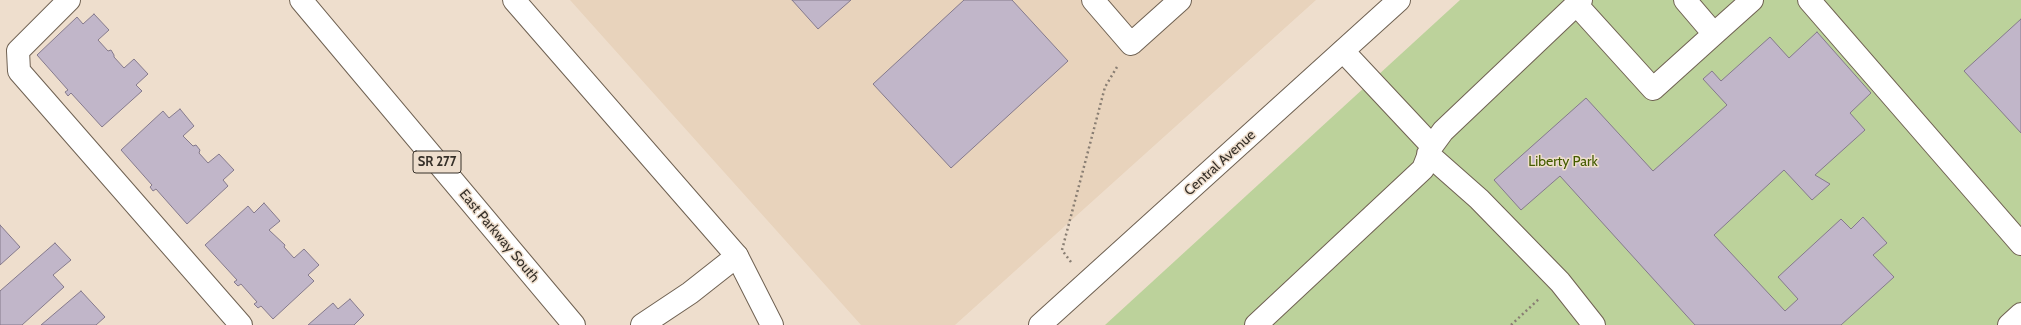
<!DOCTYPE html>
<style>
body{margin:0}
canvas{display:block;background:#eedecd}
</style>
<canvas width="2021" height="325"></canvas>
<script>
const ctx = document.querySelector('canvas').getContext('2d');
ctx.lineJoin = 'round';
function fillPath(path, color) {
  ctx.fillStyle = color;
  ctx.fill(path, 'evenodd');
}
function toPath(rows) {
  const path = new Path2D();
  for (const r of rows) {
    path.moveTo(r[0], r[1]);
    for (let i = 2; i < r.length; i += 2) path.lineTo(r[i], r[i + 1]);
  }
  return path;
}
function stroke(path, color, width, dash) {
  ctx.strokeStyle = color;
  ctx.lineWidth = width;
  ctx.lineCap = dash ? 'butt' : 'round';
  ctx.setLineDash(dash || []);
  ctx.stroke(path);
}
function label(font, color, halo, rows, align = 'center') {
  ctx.font = font + ' Cabin,sans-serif';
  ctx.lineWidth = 3;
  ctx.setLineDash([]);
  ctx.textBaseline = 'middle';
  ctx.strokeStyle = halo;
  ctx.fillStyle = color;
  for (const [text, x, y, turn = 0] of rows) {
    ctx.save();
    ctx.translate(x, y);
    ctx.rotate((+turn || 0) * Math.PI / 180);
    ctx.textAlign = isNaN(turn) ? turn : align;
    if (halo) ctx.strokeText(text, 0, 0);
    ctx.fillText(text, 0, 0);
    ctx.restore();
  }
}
const built = toPath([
 [570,0,1316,0,955,325,861,325]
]);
const green = toPath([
 [1460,0,2021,0,2021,325,1105,325]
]);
const building = toPath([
 [792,0,851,0,818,29,792,0],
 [964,0,1012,0,1068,61,951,168,873,84,964,0],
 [94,14,109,30,98,40,108,51,111,50,114,55,114,57,124,68,134,59,148,74,136,85,142,91,102,127,71,93,68,96,65,92,68,90,37,55,77,17,83,24,94,14],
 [2021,19,2021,133,1964,71,2021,19],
 [1817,32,1871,93,1850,113,1865,130,1815,175,1830,184,1812,200,1784,170,1714,235,1785,311,1798,299,1778,277,1841,219,1851,229,1863,217,1887,243,1873,255,1894,277,1841,325,1695,325,1560,176,1521,210,1494,180,1586,98,1653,171,1727,105,1703,79,1712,71,1721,81,1770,37,1789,58,1817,32],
 [180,109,194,126,183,136,193,146,196,145,200,150,199,153,208,163,219,154,234,170,223,180,228,186,187,224,156,189,153,191,150,187,152,185,121,150,163,111,169,118,180,109],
 [264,203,280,221,269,230,285,245,284,247,294,258,304,249,319,265,308,275,314,281,273,319,261,306,258,308,254,304,257,302,241,284,238,286,234,282,237,280,205,245,248,206,254,213,264,203],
 [0,225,20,247,0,265,0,225],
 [55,243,71,260,53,275,64,287,22,325,0,325,0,291,55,243],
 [81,291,105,317,96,325,41,325,81,291],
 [350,299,364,315,354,325,308,325,333,303,338,309,350,299]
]);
const path = toPath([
 [1071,262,1062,250,1105,87,1117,67],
 [1511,325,1540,298]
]);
const minor = toPath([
 [69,0,18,51,19,71,241,325],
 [1093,0,1131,44,1180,0],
 [1809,0,2021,244],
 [1576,4,1653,89,1714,34,1685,0],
 [1714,34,1752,0],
 [1343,51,1432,146],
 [1428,154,1479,199,1560,282,1594,325],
 [642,325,690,293,737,256],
 [1256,325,1423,169,1432,146,1443,131,1581,0],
 [2009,325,2021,314]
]);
const major = toPath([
 [301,0,574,325],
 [514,0,737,256,772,325],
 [1040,325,1399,0]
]);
const shields = [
 [437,162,48]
];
const shieldNames = [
 ["SR 277",437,162]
];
const parkNames = [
 ["Liberty Park",1563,162]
];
const streetNames = [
 ["Central Avenue",1220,163,-42],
 ["East Parkway South",499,236,50]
];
fillPath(built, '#e8d3bc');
fillPath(green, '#bcd29b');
fillPath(building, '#c1b6c9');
stroke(building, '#857a8c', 1);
stroke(minor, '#6f6152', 24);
stroke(major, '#6f6152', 24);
stroke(path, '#897e73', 2.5, [2, 3]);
stroke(minor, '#fff', 22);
stroke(major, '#fff', 22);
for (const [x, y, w] of shields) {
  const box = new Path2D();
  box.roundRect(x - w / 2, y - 11, w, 22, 3);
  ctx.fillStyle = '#eedecd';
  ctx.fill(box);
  stroke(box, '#363029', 1);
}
label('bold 13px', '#363029', null, shieldNames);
label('14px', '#435b00', '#eedecd', parkNames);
label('14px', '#363029', '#eedecd', streetNames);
</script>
